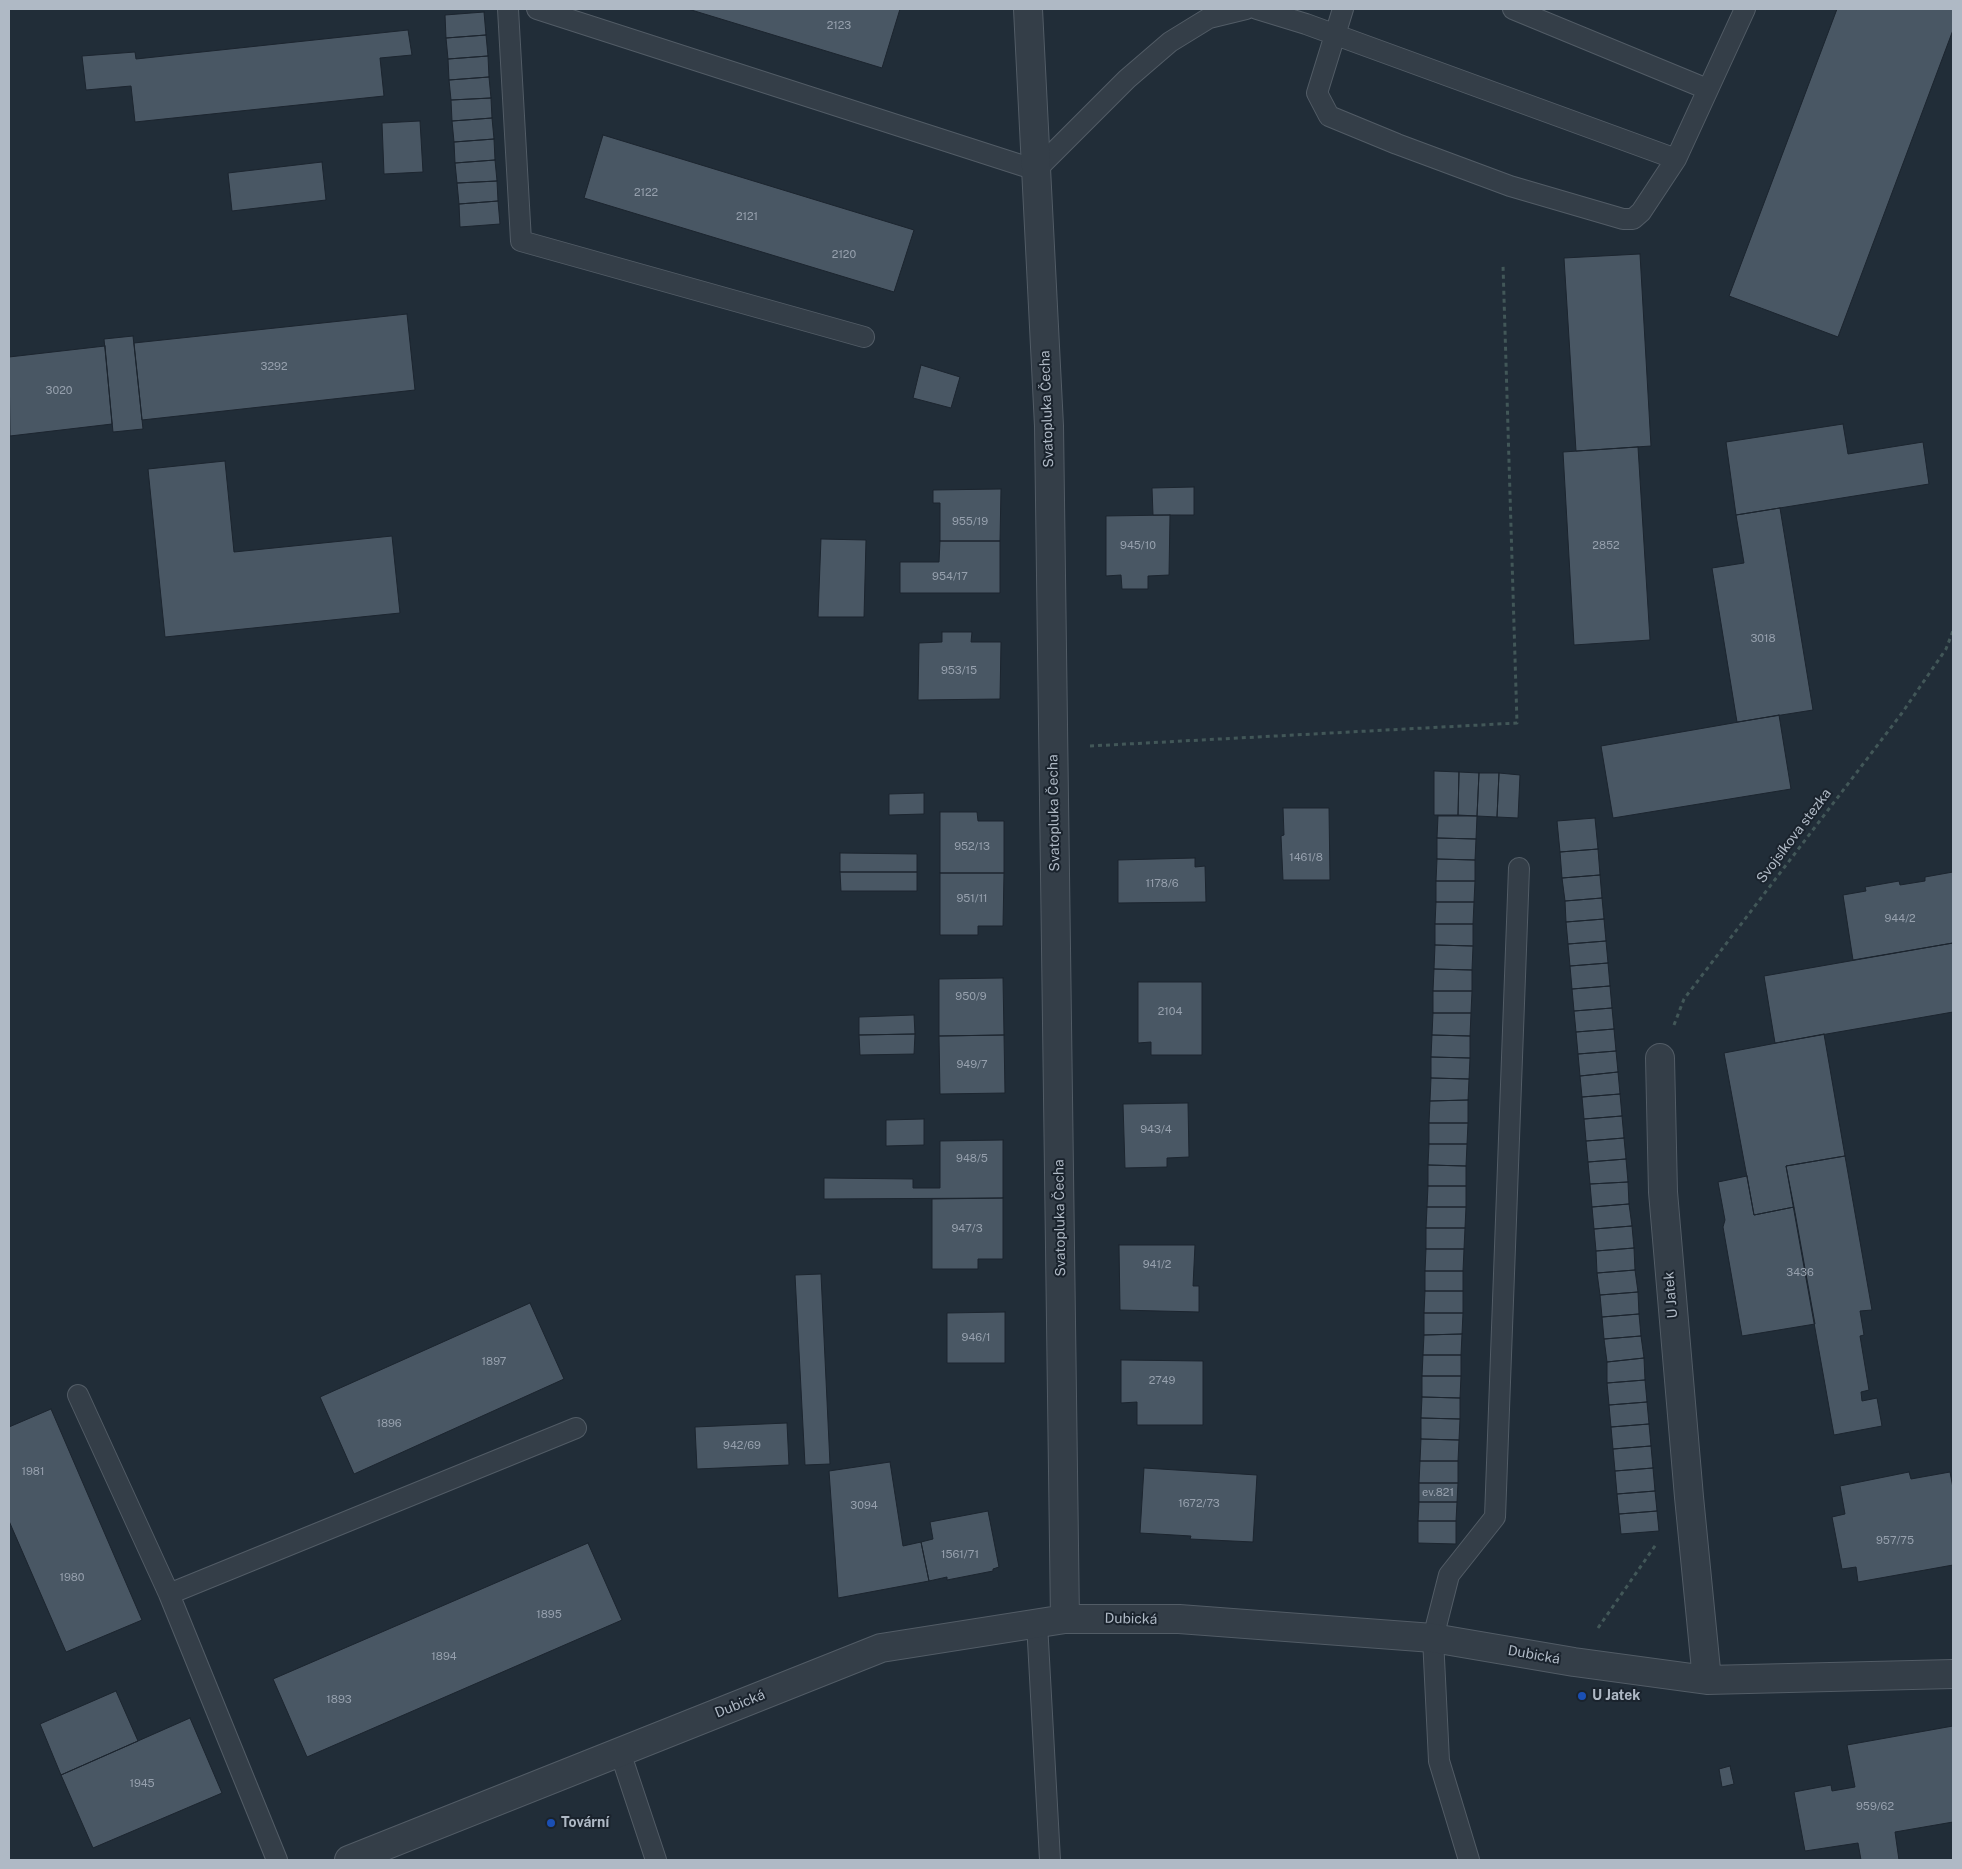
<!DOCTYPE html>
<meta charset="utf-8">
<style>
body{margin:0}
#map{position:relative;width:1962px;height:1869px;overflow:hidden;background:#212d38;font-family:"Public Sans",sans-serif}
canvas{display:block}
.frame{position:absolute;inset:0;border:10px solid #afb9c5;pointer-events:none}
</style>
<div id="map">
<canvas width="1962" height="1869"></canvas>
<div class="frame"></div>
</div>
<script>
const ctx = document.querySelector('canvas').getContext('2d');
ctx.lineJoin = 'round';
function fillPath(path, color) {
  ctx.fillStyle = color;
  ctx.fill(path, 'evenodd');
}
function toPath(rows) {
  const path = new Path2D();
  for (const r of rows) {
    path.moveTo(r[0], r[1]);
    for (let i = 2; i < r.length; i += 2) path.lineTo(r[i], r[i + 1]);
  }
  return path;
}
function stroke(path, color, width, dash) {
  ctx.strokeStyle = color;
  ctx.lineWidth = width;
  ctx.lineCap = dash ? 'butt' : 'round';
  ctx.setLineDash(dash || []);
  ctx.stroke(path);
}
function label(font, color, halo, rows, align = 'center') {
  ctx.font = font + ' "Public Sans",sans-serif';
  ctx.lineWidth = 4;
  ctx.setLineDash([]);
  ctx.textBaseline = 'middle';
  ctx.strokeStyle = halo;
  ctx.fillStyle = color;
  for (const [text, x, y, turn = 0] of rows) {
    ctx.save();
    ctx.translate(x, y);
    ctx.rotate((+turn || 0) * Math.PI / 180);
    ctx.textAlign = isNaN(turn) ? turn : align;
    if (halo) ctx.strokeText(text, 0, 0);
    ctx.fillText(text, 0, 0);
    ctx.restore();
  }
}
const building = toPath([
 [688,9,900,9,882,68,688,9],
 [1837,9,1953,9,1953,30,1838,337,1729,296,1837,9],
 [484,12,486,35,446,38,445,15,484,12],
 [408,30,412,55,380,58,384,96,135,122,131,86,86,90,82,56,135,52,136,59,408,30],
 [486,35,488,56,448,59,446,38,486,35],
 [488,56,489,77,449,80,448,59,488,56],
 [489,77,491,98,451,100,449,80,489,77],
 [491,98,492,118,452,121,451,100,491,98],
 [492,118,494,139,454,142,452,121,492,118],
 [420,121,423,172,384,174,382,123,420,121],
 [603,135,914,230,894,292,584,198,603,135],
 [494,139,495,160,455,163,454,142,494,139],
 [495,160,497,181,457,183,455,163,495,160],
 [322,162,326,200,232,211,228,173,322,162],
 [497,181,498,201,459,204,457,183,497,181],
 [498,201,500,224,460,227,459,204,498,201],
 [1640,254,1651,446,1576,451,1564,258,1640,254],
 [407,314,415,390,142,420,134,343,407,314],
 [133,336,143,429,113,432,104,339,133,336],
 [105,346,112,424,10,436,9,357,105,346],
 [921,365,960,377,951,408,913,398,921,365],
 [1843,424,1848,454,1923,442,1929,484,1736,515,1726,442,1843,424],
 [1638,447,1650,640,1574,645,1563,452,1638,447],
 [225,461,234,552,392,536,400,613,165,637,148,469,225,461],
 [1194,487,1194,515,1153,515,1152,488,1194,487],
 [1001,489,1000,541,940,541,940,503,933,503,933,490,1001,489],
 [1780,508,1813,710,1737,722,1712,568,1744,563,1736,515,1780,508],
 [1170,515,1169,575,1148,576,1148,589,1122,589,1121,575,1106,576,1106,516,1170,515],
 [821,539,866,540,864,617,818,617,821,539],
 [940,541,1000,541,1000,593,900,593,900,562,939,562,940,541],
 [942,632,972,632,971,642,1001,642,1000,699,918,700,919,643,942,642,942,632],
 [1779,715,1791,789,1613,818,1601,746,1779,715],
 [1434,771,1459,772,1458,815,1434,815,1434,771],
 [1459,772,1479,773,1477,816,1458,815,1459,772],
 [1479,773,1499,773,1497,817,1477,816,1479,773],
 [1499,773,1520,775,1518,818,1497,817,1499,773],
 [924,793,924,814,889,815,889,794,924,793],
 [1283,808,1329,808,1330,880,1283,880,1281,836,1284,835,1283,808],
 [940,812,977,812,978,821,1004,821,1004,873,940,873,940,812],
 [1438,816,1477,816,1476,839,1437,838,1438,816],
 [1595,818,1598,849,1560,852,1557,821,1595,818],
 [1437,838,1476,839,1475,860,1437,859,1437,838],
 [1598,849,1600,875,1562,878,1560,852,1598,849],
 [840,853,917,854,917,872,840,872,840,853],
 [1195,858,1195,867,1205,866,1206,902,1118,903,1118,860,1195,858],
 [1437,859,1475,860,1475,881,1436,881,1437,859],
 [840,872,917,872,917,891,841,891,840,872],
 [1953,872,1953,943,1853,960,1843,895,1866,891,1865,887,1899,881,1900,885,1925,881,1925,877,1953,872],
 [940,873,1004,873,1003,926,978,926,978,935,940,935,940,873],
 [1600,875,1602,898,1565,901,1562,878,1600,875],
 [1436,881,1475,881,1474,902,1436,902,1436,881],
 [1602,898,1604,919,1566,922,1565,901,1602,898],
 [1436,902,1474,902,1473,924,1435,924,1436,902],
 [1604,919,1606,941,1568,944,1566,922,1604,919],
 [1435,924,1473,924,1473,946,1435,945,1435,924],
 [1606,941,1608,963,1570,966,1568,944,1606,941],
 [1953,943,1953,1012,1775,1043,1764,976,1953,943],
 [1435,945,1473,946,1472,970,1434,969,1435,945],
 [1608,963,1610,986,1572,989,1570,966,1608,963],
 [1434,969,1472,970,1472,991,1433,991,1434,969],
 [1003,978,1004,1035,939,1036,939,979,1003,978],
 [1138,982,1202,982,1202,1055,1151,1055,1151,1042,1138,1043,1138,982],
 [1610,986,1612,1008,1574,1011,1572,989,1610,986],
 [1433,991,1472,991,1471,1013,1433,1013,1433,991],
 [1612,1008,1614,1029,1576,1032,1574,1011,1612,1008],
 [1433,1013,1471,1013,1470,1036,1432,1035,1433,1013],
 [914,1015,915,1034,859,1035,859,1017,914,1015],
 [1614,1029,1616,1051,1578,1054,1576,1032,1614,1029],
 [915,1034,914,1054,860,1055,859,1035,915,1034],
 [1824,1034,1845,1156,1786,1166,1794,1207,1754,1215,1724,1053,1824,1034],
 [1004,1035,1005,1093,940,1094,939,1036,1004,1035],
 [1432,1035,1470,1036,1470,1058,1431,1057,1432,1035],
 [1616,1051,1618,1072,1580,1076,1578,1054,1616,1051],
 [1431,1057,1470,1058,1469,1079,1431,1078,1431,1057],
 [1618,1072,1620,1094,1582,1097,1580,1076,1618,1072],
 [1431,1078,1469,1079,1468,1100,1430,1101,1431,1078],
 [1620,1094,1622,1116,1584,1119,1582,1097,1620,1094],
 [1468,1100,1468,1123,1429,1123,1430,1101,1468,1100],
 [1188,1103,1189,1157,1167,1158,1167,1167,1125,1168,1123,1104,1188,1103],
 [1622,1116,1624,1138,1586,1141,1584,1119,1622,1116],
 [924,1119,924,1145,886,1146,886,1120,924,1119],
 [1429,1123,1468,1123,1467,1144,1429,1144,1429,1123],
 [1624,1138,1626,1159,1588,1162,1586,1141,1624,1138],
 [1003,1140,1003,1198,824,1199,824,1178,913,1179,913,1188,940,1188,940,1141,1003,1140],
 [1429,1144,1467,1144,1466,1166,1428,1165,1429,1144],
 [1845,1156,1872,1310,1860,1311,1864,1335,1860,1336,1869,1390,1861,1392,1862,1401,1877,1398,1882,1426,1834,1435,1786,1166,1845,1156],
 [1626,1159,1628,1182,1590,1184,1588,1162,1626,1159],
 [1428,1165,1466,1166,1466,1186,1428,1186,1428,1165],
 [1747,1176,1754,1215,1794,1207,1815,1324,1742,1336,1723,1227,1725,1220,1718,1182,1747,1176],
 [1628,1182,1629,1204,1592,1207,1590,1184,1628,1182],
 [1428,1186,1466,1186,1466,1207,1427,1207,1428,1186],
 [1003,1198,1003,1259,978,1259,978,1269,932,1269,932,1199,1003,1198],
 [1629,1204,1632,1226,1594,1229,1592,1207,1629,1204],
 [1427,1207,1466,1207,1465,1228,1426,1228,1427,1207],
 [1632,1226,1634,1248,1596,1251,1594,1229,1632,1226],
 [1426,1228,1465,1228,1464,1249,1426,1249,1426,1228],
 [1119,1245,1195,1245,1193,1286,1199,1286,1199,1312,1120,1310,1119,1245],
 [1634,1248,1635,1270,1597,1273,1596,1251,1634,1248],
 [1426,1249,1464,1249,1463,1271,1425,1271,1426,1249],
 [1635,1270,1638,1292,1600,1295,1597,1273,1635,1270],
 [1425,1271,1463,1271,1463,1291,1425,1291,1425,1271],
 [821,1274,830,1464,805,1465,795,1275,821,1274],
 [1425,1291,1463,1291,1463,1313,1424,1313,1425,1291],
 [1638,1292,1639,1314,1602,1317,1600,1295,1638,1292],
 [530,1303,564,1379,354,1474,320,1397,530,1303],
 [1005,1312,1005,1363,947,1363,947,1313,1005,1312],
 [1424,1313,1463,1313,1462,1334,1424,1335,1424,1313],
 [1639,1314,1641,1336,1604,1339,1602,1317,1639,1314],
 [1462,1334,1461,1355,1423,1355,1424,1335,1462,1334],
 [1641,1336,1644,1358,1607,1362,1604,1339,1641,1336],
 [1423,1355,1461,1355,1461,1376,1422,1376,1423,1355],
 [1644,1358,1645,1380,1607,1383,1607,1362,1644,1358],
 [1121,1360,1203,1361,1203,1425,1137,1425,1137,1402,1121,1403,1121,1360],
 [1422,1376,1461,1376,1460,1398,1422,1397,1422,1376],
 [1645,1380,1647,1402,1609,1405,1607,1383,1645,1380],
 [1422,1397,1460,1398,1460,1419,1421,1418,1422,1397],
 [1647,1402,1649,1424,1611,1427,1609,1405,1647,1402],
 [51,1409,142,1620,66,1652,9,1521,9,1427,51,1409],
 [1421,1418,1460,1419,1459,1440,1421,1439,1421,1418],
 [787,1423,789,1465,697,1469,695,1427,787,1423],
 [1649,1424,1651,1446,1613,1449,1611,1427,1649,1424],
 [1421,1439,1459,1440,1458,1461,1420,1461,1421,1439],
 [1651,1446,1653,1468,1615,1471,1613,1449,1651,1446],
 [1420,1461,1458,1461,1458,1483,1419,1483,1420,1461],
 [890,1462,903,1546,921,1542,929,1581,838,1598,829,1471,890,1462],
 [1144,1468,1257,1475,1253,1542,1190,1539,1191,1536,1140,1533,1144,1468],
 [1653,1468,1655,1491,1617,1494,1615,1471,1653,1468],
 [1909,1472,1911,1479,1950,1472,1953,1488,1953,1565,1858,1582,1856,1567,1842,1569,1832,1517,1845,1514,1840,1486,1909,1472],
 [1419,1483,1458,1483,1457,1502,1419,1502,1419,1483],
 [1655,1491,1657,1511,1619,1514,1617,1494,1655,1491],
 [1419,1502,1457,1502,1456,1521,1418,1521,1419,1502],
 [988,1511,999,1567,993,1569,993,1571,947,1580,947,1577,929,1581,921,1542,933,1539,930,1522,988,1511],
 [1657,1511,1659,1531,1621,1534,1619,1514,1657,1511],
 [1418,1521,1456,1521,1456,1544,1418,1543,1418,1521],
 [588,1543,622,1620,307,1757,273,1679,588,1543],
 [116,1691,138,1741,61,1775,40,1724,116,1691],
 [190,1718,222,1793,93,1848,61,1775,190,1718],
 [1953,1726,1953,1822,1895,1832,1899,1860,1861,1860,1858,1843,1805,1851,1794,1792,1831,1785,1832,1791,1855,1787,1847,1745,1953,1726],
 [1730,1766,1734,1784,1722,1787,1719,1769,1730,1766]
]);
const path = toPath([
 [1090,746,1517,723,1503,265],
 [1674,1025,1684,999,1902,713,1946,649,1953,631],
 [1598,1628,1657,1543]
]);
const lane = toPath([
 [508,9,521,241,864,337],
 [537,9,1036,170,1127,79,1170,42,1209,18,1246,9],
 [1257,9,1306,24,1676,159],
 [1343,9,1317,93,1329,116,1397,144,1510,186,1623,219,1633,219,1641,212,1676,159,1745,9],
 [1513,9,1707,89],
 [78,1395,169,1594,277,1860],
 [169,1594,576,1428],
 [1037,1623,1050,1860],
 [620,1752,656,1860],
 [1469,1860,1439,1761,1433,1638,1449,1575,1495,1517,1519,868]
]);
const street = toPath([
 [1028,9,1049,426,1065,1619],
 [1660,1058,1663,1192,1689,1497,1707,1680],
 [349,1860,881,1648,1065,1619,1179,1619,1433,1638,1574,1662,1707,1680,1953,1674]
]);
const markers = [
 [1582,1696,5,"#1a4fb4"],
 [551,1823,5,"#1a4fb4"]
];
const numberNames = [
 ["2123",839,26],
 ["2122",646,193],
 ["2121",747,217],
 ["2120",844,255],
 ["3292",274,367],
 ["3020",59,391],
 ["955/19",970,522],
 ["945/10",1138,546],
 ["2852",1606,546],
 ["954/17",950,577],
 ["3018",1763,639],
 ["953/15",959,671],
 ["952/13",972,847],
 ["1461/8",1306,858],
 ["1178/6",1162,884],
 ["951/11",972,899],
 ["944/2",1900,919],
 ["950/9",971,997],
 ["2104",1170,1012],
 ["949/7",972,1065],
 ["943/4",1156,1130],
 ["948/5",972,1159],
 ["947/3",967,1229],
 ["941/2",1157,1265],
 ["3436",1800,1273],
 ["946/1",976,1338],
 ["1897",494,1362],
 ["2749",1162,1381],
 ["1896",389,1424],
 ["942/69",742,1446],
 ["1981",33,1472],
 ["ev.821",1438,1493],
 ["1672/73",1199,1504],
 ["3094",864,1506],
 ["957/75",1895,1541],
 ["1561/71",960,1555],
 ["1980",72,1578],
 ["1895",549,1615],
 ["1894",444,1657],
 ["1893",339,1700],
 ["1945",142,1784],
 ["959/62",1875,1807]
];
const streetNames = [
 ["Svatopluka Čecha",1047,409,-92],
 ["Svatopluka Čecha",1054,813,-91],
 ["Svojsíkova stezka",1794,836,-53],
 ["Svatopluka Čecha",1060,1218,-91],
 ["U Jatek",1671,1295,-95],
 ["Dubická",1131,1619,1],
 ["Dubická",1534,1655,10],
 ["Dubická",740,1704,-22]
];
const poiNames = [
 ["U Jatek",1592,1696],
 ["Tovární",561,1823]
];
fillPath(building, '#495764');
stroke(building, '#1c252f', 1);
stroke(lane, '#525c66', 22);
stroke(street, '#525c66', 30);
stroke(path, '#425758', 3, [4, 4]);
stroke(lane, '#343e48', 20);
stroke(street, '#343e48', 28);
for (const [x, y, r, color] of markers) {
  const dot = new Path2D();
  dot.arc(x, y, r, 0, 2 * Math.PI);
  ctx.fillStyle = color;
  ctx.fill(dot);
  stroke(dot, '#1a232d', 2);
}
label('11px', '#96a0ad', null, numberNames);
label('14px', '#afb9c5', '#1a232d', streetNames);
label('bold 14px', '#afb9c5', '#1a232d', poiNames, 'left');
</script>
